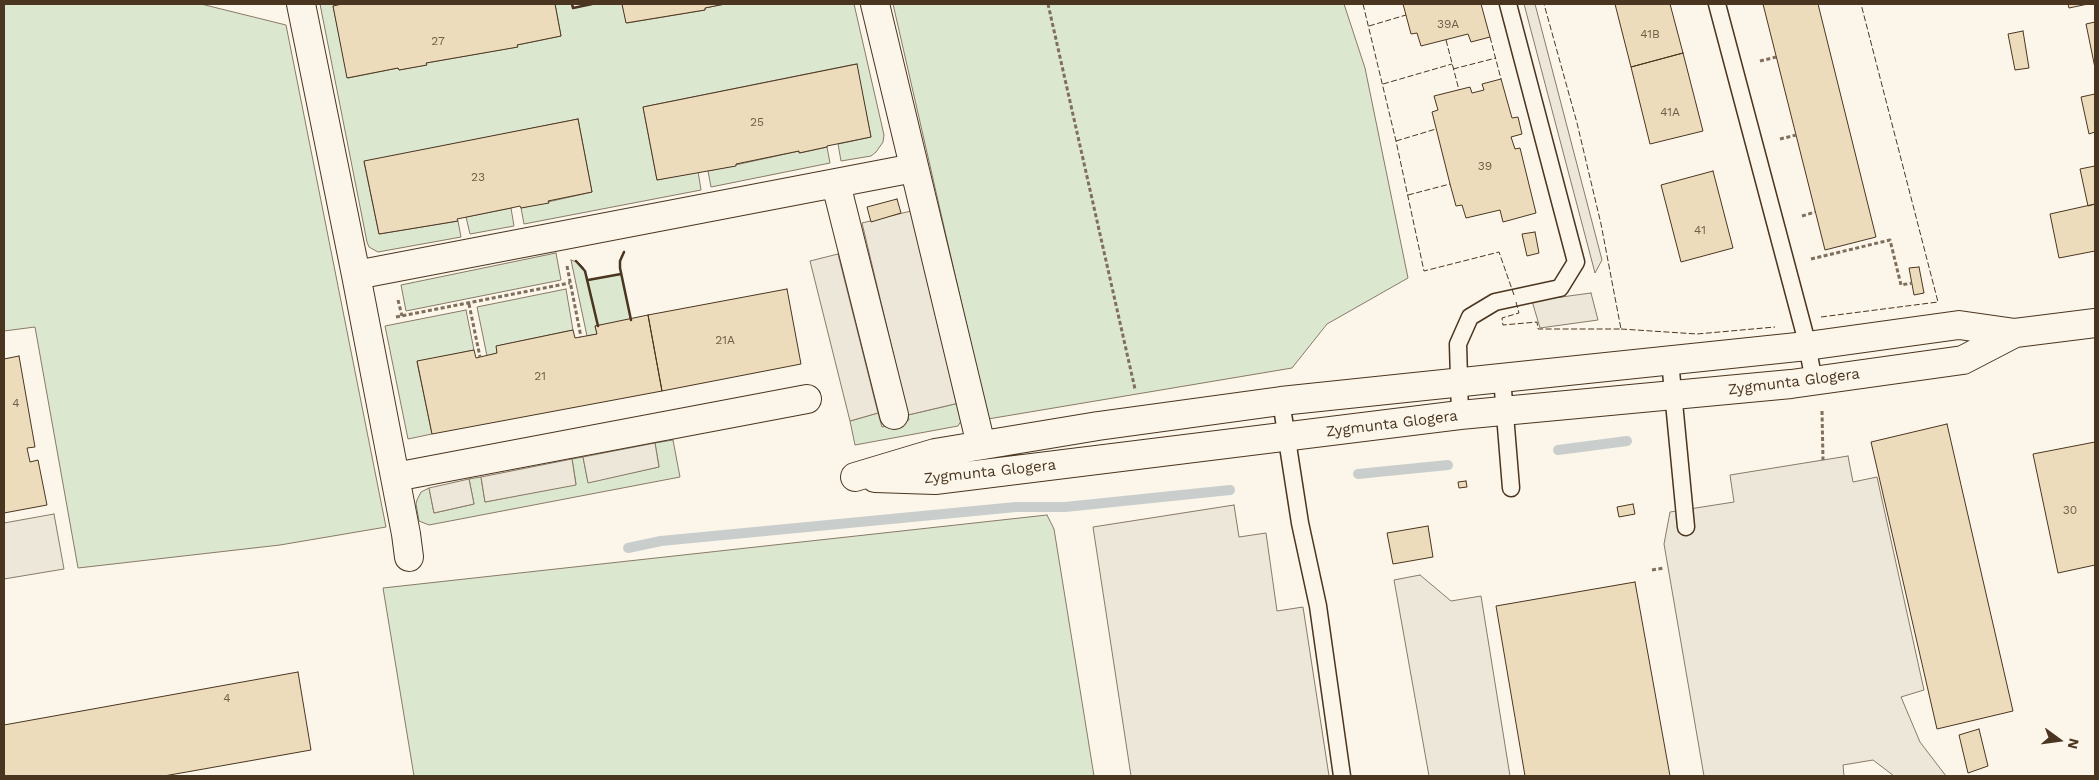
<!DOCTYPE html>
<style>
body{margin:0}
#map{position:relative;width:2099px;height:780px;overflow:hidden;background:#fbf6e9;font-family:"Work Sans",sans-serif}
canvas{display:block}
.frame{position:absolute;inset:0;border:5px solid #4a3520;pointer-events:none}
.north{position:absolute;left:2034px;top:715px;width:50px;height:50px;-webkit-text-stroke:4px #fbf6e9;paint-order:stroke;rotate:104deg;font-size:14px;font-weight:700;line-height:20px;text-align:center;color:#4a3520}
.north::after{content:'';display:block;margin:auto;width:18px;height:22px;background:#4a3520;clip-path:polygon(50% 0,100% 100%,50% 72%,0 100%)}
</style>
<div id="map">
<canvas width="2099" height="780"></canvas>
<div class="frame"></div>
<div class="north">N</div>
</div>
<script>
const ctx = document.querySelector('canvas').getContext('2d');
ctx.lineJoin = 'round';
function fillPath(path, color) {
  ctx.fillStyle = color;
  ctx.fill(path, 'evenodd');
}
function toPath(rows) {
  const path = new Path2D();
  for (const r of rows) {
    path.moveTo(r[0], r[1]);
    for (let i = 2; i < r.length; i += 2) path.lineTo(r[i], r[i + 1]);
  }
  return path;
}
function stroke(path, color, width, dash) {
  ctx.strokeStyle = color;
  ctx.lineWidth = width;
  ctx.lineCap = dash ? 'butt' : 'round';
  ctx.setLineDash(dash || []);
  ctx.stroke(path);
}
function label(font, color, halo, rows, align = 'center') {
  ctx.font = font + ' "Work Sans",sans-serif';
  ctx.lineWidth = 4;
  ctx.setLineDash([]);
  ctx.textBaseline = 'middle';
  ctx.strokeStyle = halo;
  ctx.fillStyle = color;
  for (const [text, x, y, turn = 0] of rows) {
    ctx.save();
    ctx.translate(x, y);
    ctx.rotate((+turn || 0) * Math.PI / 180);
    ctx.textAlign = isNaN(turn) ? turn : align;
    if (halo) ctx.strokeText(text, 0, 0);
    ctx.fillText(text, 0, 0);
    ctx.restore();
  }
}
const green = toPath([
 [4,4,201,4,286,25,386,527,280,545,78,568,35,327,4,331,4,4],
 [320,4,342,4,333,6,348,78,398,68,399,70,426,65,426,63,517,47,517,45,561,36,555,4,572,4,573,8,592,4,622,4,627,23,705,10,705,8,725,4,854,4,884,135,883,142,876,152,871,156,841,161,838,144,871,137,856,64,643,107,657,180,698,171,701,190,524,224,521,208,592,192,578,119,364,162,379,234,458,221,461,237,378,252,369,247,367,242,320,4],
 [893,4,1344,4,1365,68,1408,278,1327,324,1292,368,988,419,893,4],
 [827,147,830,163,711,187,708,171,799,151,800,153,827,147],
 [511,208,514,226,470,234,466,217,511,208],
 [556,253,561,280,406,311,401,285,556,253],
 [571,260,579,263,583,267,588,280,621,274,631,320,595,326,597,334,587,336,571,260],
 [566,289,573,330,497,346,497,353,487,356,477,307,566,289],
 [466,310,474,350,417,362,432,434,408,439,385,326,466,310],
 [959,403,961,421,958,426,855,445,850,421,878,413,882,427,909,420,908,415,959,403],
 [673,440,680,477,429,525,419,521,416,504,417,500,421,492,429,488,434,513,474,504,469,479,481,477,485,502,576,484,572,459,583,457,588,482,659,467,655,443,673,440],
 [1047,515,1054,529,1094,776,414,776,383,588,1047,515]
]);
const parking = toPath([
 [1524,4,1535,4,1602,260,1595,273,1524,4],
 [911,211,959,403,908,415,862,223,911,211],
 [838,254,878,413,850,421,810,261,838,254],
 [1591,293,1598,320,1540,328,1532,301,1591,293],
 [655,443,659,467,588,483,583,457,655,443],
 [1848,456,1853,482,1877,477,1924,690,1901,697,1920,742,1946,776,1894,776,1873,760,1843,765,1844,776,1704,776,1664,544,1670,512,1734,502,1730,475,1848,456],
 [572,459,576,485,485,502,481,477,572,459],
 [469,479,474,504,434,513,429,488,469,479],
 [1234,505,1239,537,1266,533,1277,611,1303,607,1329,776,1131,776,1093,527,1234,505],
 [54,514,64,569,4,579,4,523,54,514],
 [1420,575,1451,601,1481,596,1510,776,1429,776,1394,580,1420,575]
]);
const stream = toPath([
 [1558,450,1627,441],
 [1358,474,1448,465],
 [628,548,661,541,1016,507,1065,507,1230,490]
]);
const building = toPath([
 [342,4,555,4,561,36,517,45,518,47,426,63,427,65,399,70,398,68,347,78,333,6,342,4],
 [622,4,725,4,705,8,705,10,626,23,622,4],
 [1403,4,1481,4,1490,37,1471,42,1468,34,1421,46,1417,33,1411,34,1403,4],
 [1615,4,1670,4,1683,53,1631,67,1615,4],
 [1763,4,1818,4,1876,237,1825,250,1763,4],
 [2068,4,2088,4,2069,8,2068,4],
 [2095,22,2095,68,2086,24,2095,22],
 [2023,31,2029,68,2015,70,2008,34,2023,31],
 [1683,53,1703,131,1650,144,1631,67,1683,53],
 [857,64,871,137,827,146,827,147,799,153,799,151,736,164,736,166,657,180,643,107,857,64],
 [1501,79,1512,118,1518,117,1522,134,1511,137,1515,149,1520,148,1536,213,1503,222,1500,210,1466,218,1462,205,1456,206,1450,184,1432,112,1438,110,1434,96,1470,87,1472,93,1484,90,1482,84,1501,79],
 [2095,94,2095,132,2089,134,2081,97,2095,94],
 [578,119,592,192,548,201,549,203,521,208,520,206,511,208,457,219,458,221,379,234,364,161,578,119],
 [2095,166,2095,204,2088,206,2080,169,2095,166],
 [1713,171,1733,248,1681,262,1661,185,1713,171],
 [897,199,901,213,871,222,867,207,897,199],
 [2095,204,2095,251,2059,258,2050,214,2095,204],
 [1535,232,1539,253,1527,256,1522,234,1535,232],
 [1919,267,1924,293,1914,295,1909,268,1919,267],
 [787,289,801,364,662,391,648,315,787,289],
 [648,315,662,391,432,434,417,361,474,350,476,358,497,353,496,346,573,330,575,338,597,334,595,326,648,315],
 [19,356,35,447,27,448,30,462,38,460,47,505,4,513,4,359,19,356],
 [1947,424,2013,711,1937,729,1871,442,1947,424],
 [2095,442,2095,565,2058,573,2033,454,2095,442],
 [1466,481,1467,487,1459,488,1458,482,1466,481],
 [1633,504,1635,514,1619,517,1617,507,1633,504],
 [1428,526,1433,557,1393,564,1387,533,1428,526],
 [1635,582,1670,776,1525,776,1496,606,1635,582],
 [298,672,311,750,164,776,4,776,4,725,298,672],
 [1979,729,1988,766,1968,773,1959,735,1979,729]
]);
const path = toPath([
 [1048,4,1135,389],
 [1760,61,1776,57],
 [1780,139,1796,135],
 [1802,216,1815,212],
 [1811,259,1890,240,1901,285,1912,283],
 [567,266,581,337],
 [398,300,402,316],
 [469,304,480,357],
 [396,317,570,283],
 [1822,411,1823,460],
 [1652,570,1664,568]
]);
const service = toPath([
 [1717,4,1805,335,1814,381],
 [1670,361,1686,527],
 [1502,378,1511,488],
 [1281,401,1300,523,1318,606,1342,776],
 [1460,415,1458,344,1470,317,1495,302,1560,288,1576,262,1508,4]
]);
const minor = toPath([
 [301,4,356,275,406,534,409,557],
 [875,4,981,445],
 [836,184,894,415],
 [356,275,914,168],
 [395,477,807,399]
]);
const tertiary = toPath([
 [855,477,935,453,1098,426,1281,401,1807,346,1959,325,2015,333,2095,323],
 [875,478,935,480,1460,415,1791,384,1963,360,2015,333]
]);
const fence = toPath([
 [1363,4,1396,141,1424,271,1499,252,1514,295],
 [1369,26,1406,15],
 [1490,37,1501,79],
 [1446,40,1459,90],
 [1453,69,1496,58],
 [1383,84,1452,64],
 [1396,141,1436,129],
 [1408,195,1450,184],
 [1516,302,1519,313,1502,318,1503,325,1537,322,1538,329,1621,329,1601,224,1577,123,1544,4],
 [1821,317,1938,302,1861,4],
 [1621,329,1697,334,1775,327]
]);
const wall = toPath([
 [572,4,573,8,592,4],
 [624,252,620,261,620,268,631,320],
 [576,261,585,271,598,326],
 [588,280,621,274]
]);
const numberNames = [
 ["39A",1448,24],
 ["41B",1650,34],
 ["27",438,41],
 ["41A",1670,112],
 ["25",757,122],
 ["39",1485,166],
 ["23",478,177],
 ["41",1700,230],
 ["21A",725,340],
 ["21",540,376],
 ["4",16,403],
 ["30",2070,510],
 ["4",227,698]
];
const streetNames = [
 ["Zygmunta Glogera",1794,382,-7],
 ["Zygmunta Glogera",1392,424,-7],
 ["Zygmunta Glogera",990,472,-6]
];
fillPath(green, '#dce7d0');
stroke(green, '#887966', 1);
fillPath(parking, '#ede7d9');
stroke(parking, '#887966', 1);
stroke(stream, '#c9cecd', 10);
fillPath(building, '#ecdcbc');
stroke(building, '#4a3520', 1);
stroke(service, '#4a3520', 19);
stroke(minor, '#4a3520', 30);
stroke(tertiary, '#4a3520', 30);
stroke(path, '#7f6f5c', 3, [4, 2.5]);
stroke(service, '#fbf6e9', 16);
stroke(minor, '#fbf6e9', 28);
stroke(tertiary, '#fbf6e9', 28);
stroke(fence, '#4a3520', 1, [6, 2.5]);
stroke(wall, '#4a3520', 2.5);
label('12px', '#725f47', null, numberNames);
label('15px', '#4a3520', '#fbf6e9', streetNames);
</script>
